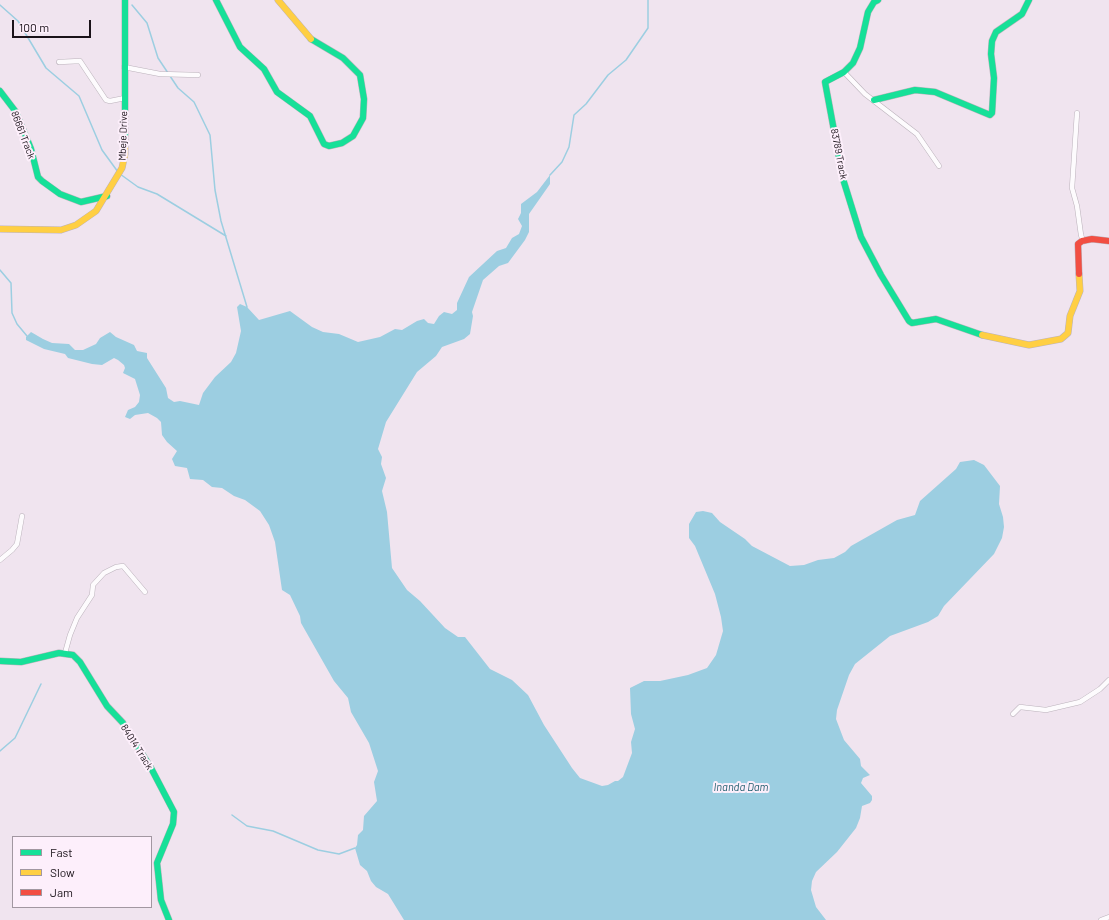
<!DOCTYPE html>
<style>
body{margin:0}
#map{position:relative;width:1109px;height:920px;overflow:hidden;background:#f0e4ef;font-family:Barlow,sans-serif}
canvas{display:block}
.legend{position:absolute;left:12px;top:836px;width:140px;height:72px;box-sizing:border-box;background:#fdeffb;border:1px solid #a297a1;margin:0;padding:5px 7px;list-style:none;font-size:12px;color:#1a1219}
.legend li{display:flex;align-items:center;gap:8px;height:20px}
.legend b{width:20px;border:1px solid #a297a1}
.scale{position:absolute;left:12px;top:20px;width:79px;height:18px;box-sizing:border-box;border:2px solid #1a1219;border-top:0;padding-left:5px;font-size:12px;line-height:14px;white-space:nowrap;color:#1a1219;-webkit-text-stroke:3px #fdeffb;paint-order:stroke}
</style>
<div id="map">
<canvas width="1109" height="920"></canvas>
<ul class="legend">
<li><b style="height:5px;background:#16e098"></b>Fast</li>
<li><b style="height:5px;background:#ffcf43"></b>Slow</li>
<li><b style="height:5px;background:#f24e42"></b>Jam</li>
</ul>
<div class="scale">100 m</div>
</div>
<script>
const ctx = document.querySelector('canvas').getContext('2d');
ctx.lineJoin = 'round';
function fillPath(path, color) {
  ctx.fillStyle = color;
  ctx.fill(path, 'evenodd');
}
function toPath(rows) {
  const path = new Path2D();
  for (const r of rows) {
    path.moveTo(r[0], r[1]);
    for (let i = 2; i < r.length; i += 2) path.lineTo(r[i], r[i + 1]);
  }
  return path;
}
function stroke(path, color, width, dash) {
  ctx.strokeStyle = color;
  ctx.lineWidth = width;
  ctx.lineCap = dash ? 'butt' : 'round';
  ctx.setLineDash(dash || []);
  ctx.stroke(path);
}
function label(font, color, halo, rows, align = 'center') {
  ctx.font = font + ' Barlow,sans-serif';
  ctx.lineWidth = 4;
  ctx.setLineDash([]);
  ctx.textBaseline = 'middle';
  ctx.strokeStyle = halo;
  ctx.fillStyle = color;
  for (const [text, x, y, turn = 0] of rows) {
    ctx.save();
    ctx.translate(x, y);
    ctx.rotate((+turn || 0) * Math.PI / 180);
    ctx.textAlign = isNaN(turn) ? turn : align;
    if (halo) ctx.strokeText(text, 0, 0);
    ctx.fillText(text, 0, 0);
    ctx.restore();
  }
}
const water = toPath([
 [550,175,550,184,529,214,529,232,525,240,508,263,499,266,483,280,472,312,473,316,470,334,464,339,442,347,436,356,417,372,386,422,378,449,382,457,381,464,386,478,382,491,387,512,392,568,407,590,420,601,445,628,458,637,465,637,490,669,512,680,528,695,544,725,572,768,580,778,602,786,608,785,615,781,618,781,623,777,632,753,631,742,635,729,631,714,630,688,644,681,660,681,688,675,707,668,716,655,723,631,721,617,715,594,695,546,689,538,689,524,696,512,703,511,712,513,720,522,745,539,752,546,790,566,804,565,818,560,834,558,845,552,851,546,897,520,915,515,920,501,956,469,960,462,974,460,984,465,1000,486,999,504,1003,517,1004,527,1002,538,994,554,944,606,938,616,928,622,890,636,855,664,849,675,837,710,836,719,844,740,860,759,861,766,870,775,863,778,861,783,872,796,872,800,870,803,862,806,860,818,856,828,837,852,816,872,812,881,811,890,816,907,826,920,404,920,388,894,376,887,371,881,367,871,360,865,355,848,357,845,358,835,363,830,364,816,377,801,374,782,378,771,369,743,351,712,348,698,334,681,301,623,300,616,290,595,282,590,275,542,269,525,260,511,245,500,234,496,222,488,212,487,203,480,190,479,187,468,175,466,172,459,177,451,167,442,162,435,161,422,157,418,148,413,135,415,130,419,125,417,128,410,135,407,139,402,140,395,135,379,123,373,125,368,124,365,118,360,114,358,102,365,92,364,68,358,65,354,44,349,26,340,26,337,31,332,43,339,52,343,69,344,75,350,83,350,96,344,100,338,110,332,116,337,134,345,137,351,147,353,147,358,166,388,168,398,174,402,180,401,199,405,203,393,215,377,231,362,236,353,241,331,237,307,240,304,247,307,259,320,290,311,312,327,323,332,339,334,358,342,380,337,395,329,402,330,417,321,424,319,428,323,434,324,439,316,444,312,452,314,457,310,457,303,469,277,497,251,506,248,512,238,519,234,522,226,518,219,521,213,521,204,537,192]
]);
const stream = toPath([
 [0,5,18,21,46,68,79,96,102,150,118,172],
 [132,5,147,23,158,58,178,88,194,102,210,135,215,190,221,221,247,307],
 [120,174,138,187,157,194,226,236],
 [550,175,562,162,569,147,574,115,586,104,608,75,626,60,648,28,648,0],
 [0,270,11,283,12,313,17,324,27,336],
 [0,751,15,738,41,684],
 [232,815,247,826,273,831,318,850,339,854,355,848]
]);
const street = toPath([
 [59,62,80,61,106,100,110,101,125,98],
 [124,67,160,74,198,75],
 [844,72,865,94,917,134,939,166],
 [1077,113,1072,188,1077,206,1081,235,1083,241],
 [0,560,12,550,17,544,22,516],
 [65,653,70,635,77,618,92,595,93,585,104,573,116,567,123,566,145,592],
 [1013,714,1020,707,1046,710,1080,702,1100,689,1109,680],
 [1101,920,1109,917]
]);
const fast = toPath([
 [125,0,125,141],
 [216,0,240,47,264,69,277,92,310,116,324,144,329,146,342,143,353,136,363,118,364,99,360,75,343,58,311,39],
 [878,0,874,2,868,12,860,48,853,63,844,72,825,82,843,179,861,237,881,275,909,321,912,323,936,319,982,335],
 [0,91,16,112,31,149,38,177,42,181,60,194,81,202,107,196],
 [874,100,915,90,935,92,990,115,992,113,994,78,991,54,992,41,996,32,1022,14,1029,0],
 [0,661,21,662,59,653,73,655,80,662,107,706,123,723,151,768,174,812,173,824,157,863,161,900,169,920]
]);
const slow = toPath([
 [278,0,311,39],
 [0,229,61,230,76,225,96,211,122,168,125,154,125,141],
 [982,335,1029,345,1061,339,1068,333,1070,316,1080,291,1079,274]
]);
const jam = toPath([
 [1079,274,1078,244,1082,241,1092,239,1109,241]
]);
const streetNames = [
 ["86661 Track",23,135,69],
 ["Mbeje Drive",123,136,-88],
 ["83789 Track",839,154,79],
 ["84014 Track",137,747,58]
];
const waterNames = [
 ["Inanda Dam",741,787]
];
fillPath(water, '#9ccee1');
stroke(stream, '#9ccee1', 1.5);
stroke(street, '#bbb2bb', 5.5);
stroke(fast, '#bbb2bb', 7);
stroke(slow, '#bbb2bb', 7);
stroke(jam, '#bbb2bb', 7);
stroke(street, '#fdfbfd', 4.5);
stroke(fast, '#16e098', 6);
stroke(slow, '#ffcf43', 6);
stroke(jam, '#f24e42', 6);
label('10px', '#1a1219', '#fdeffb', streetNames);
label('italic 11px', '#1d5c6c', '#fdeffb', waterNames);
</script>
